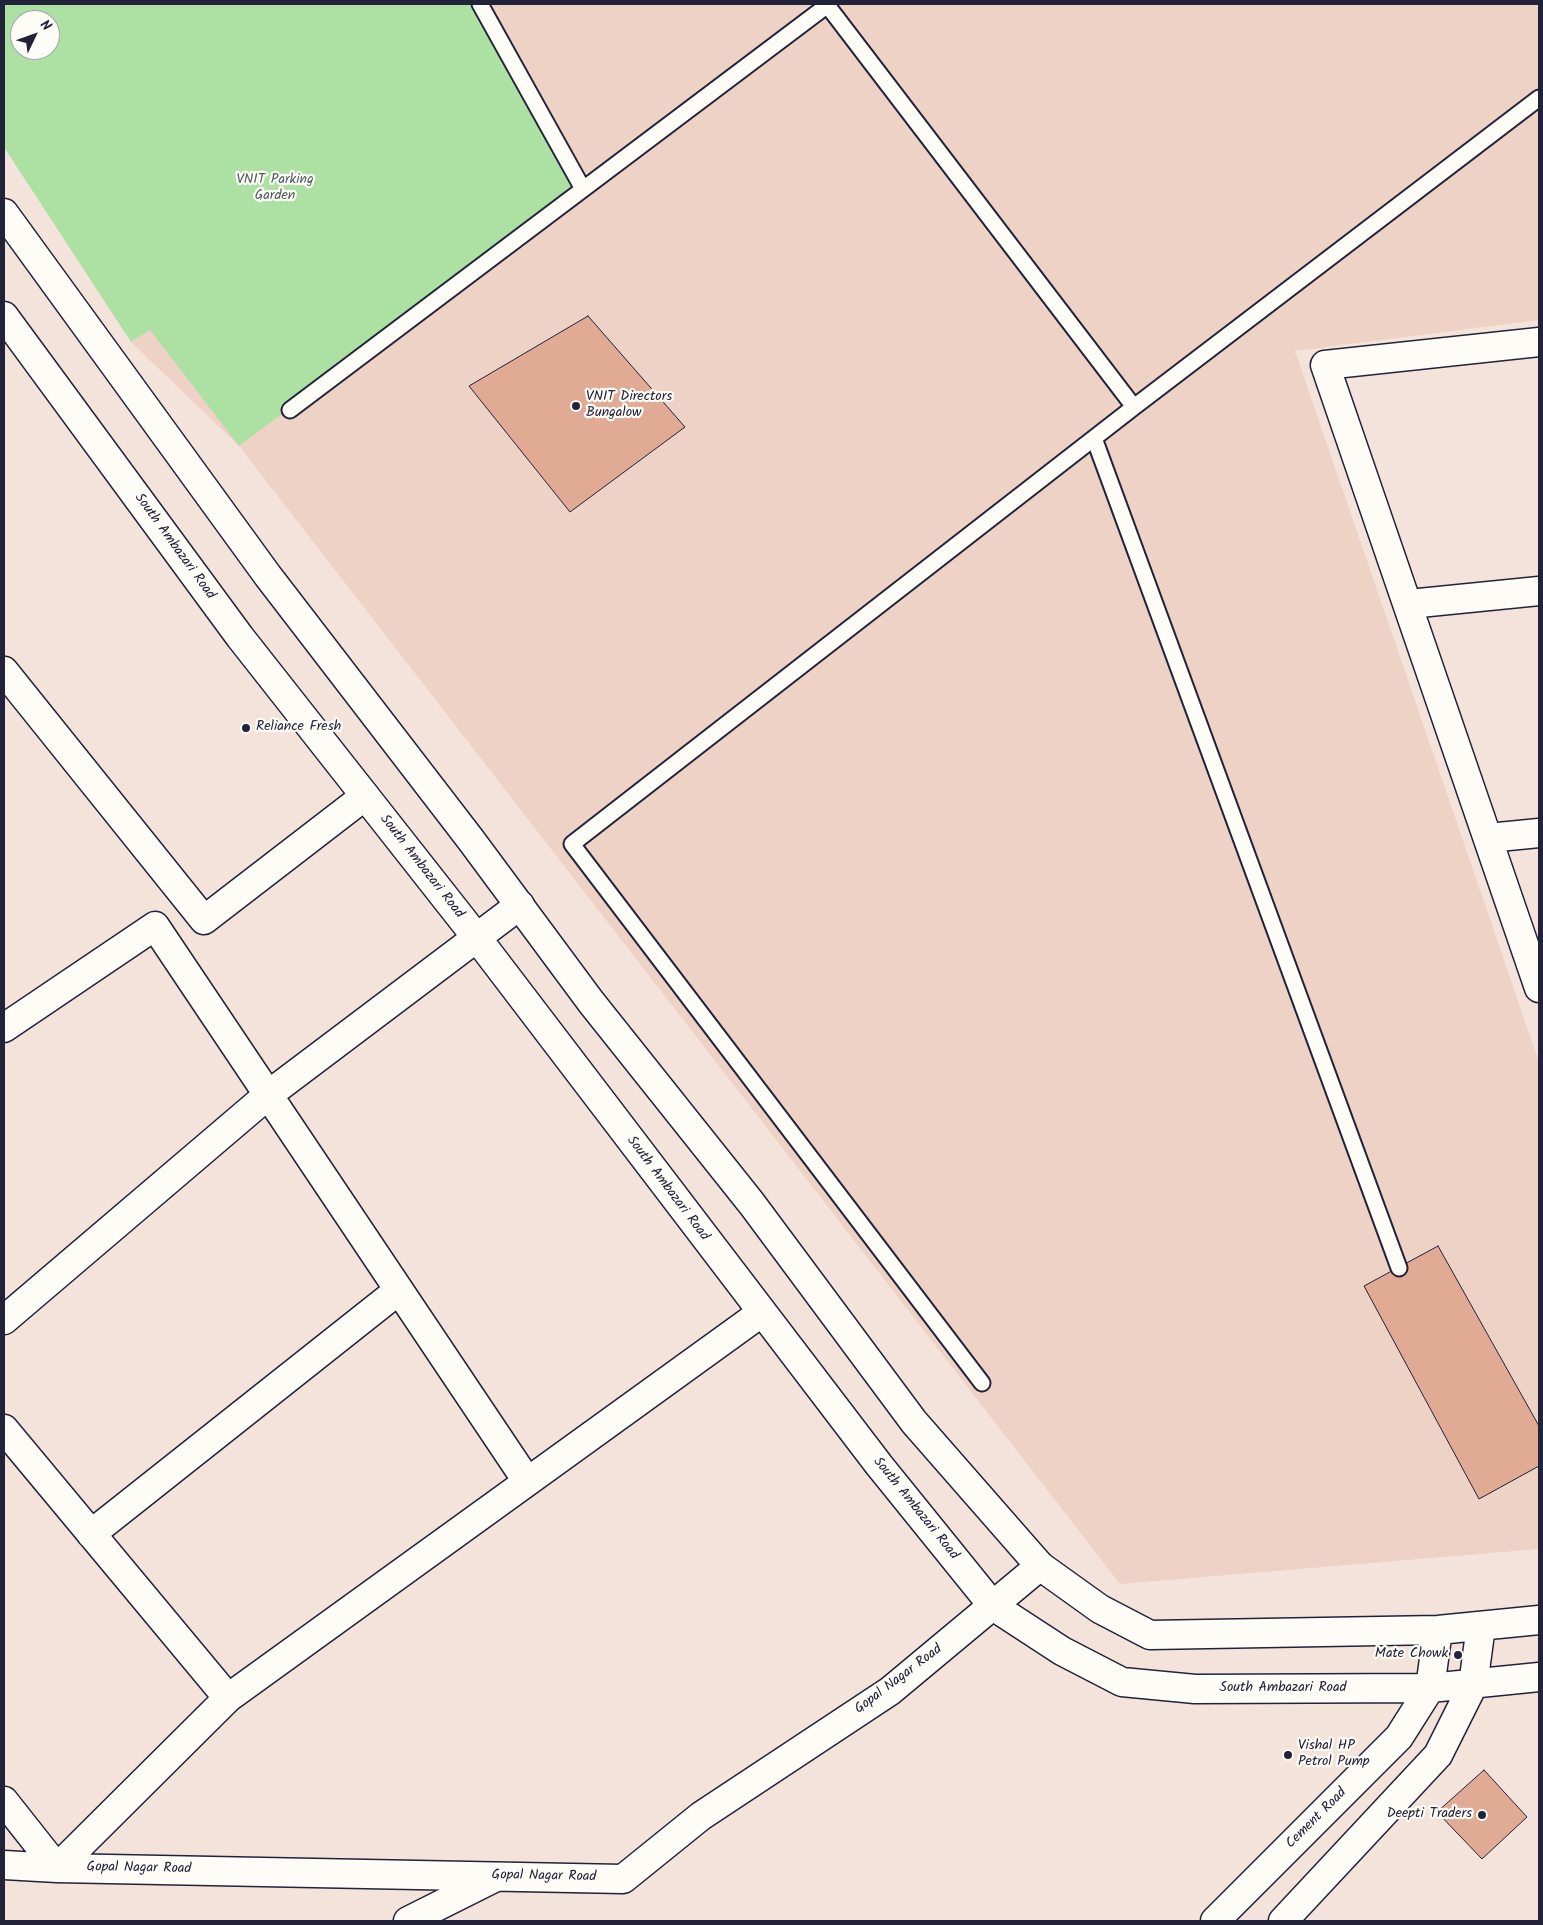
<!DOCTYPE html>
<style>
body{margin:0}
#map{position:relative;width:1543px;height:1925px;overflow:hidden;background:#f4e3da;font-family:Kalam,sans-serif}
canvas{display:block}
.frame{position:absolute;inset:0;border:5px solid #22223b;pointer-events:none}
.north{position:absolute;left:10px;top:10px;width:50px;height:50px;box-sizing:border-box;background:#fdfcf7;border:1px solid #a5a5ac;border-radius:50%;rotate:48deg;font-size:14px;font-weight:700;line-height:20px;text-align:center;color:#22223b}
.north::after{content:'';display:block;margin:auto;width:18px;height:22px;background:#22223b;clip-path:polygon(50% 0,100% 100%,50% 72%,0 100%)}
</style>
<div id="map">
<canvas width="1543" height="1925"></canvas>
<div class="frame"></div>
<div class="north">N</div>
</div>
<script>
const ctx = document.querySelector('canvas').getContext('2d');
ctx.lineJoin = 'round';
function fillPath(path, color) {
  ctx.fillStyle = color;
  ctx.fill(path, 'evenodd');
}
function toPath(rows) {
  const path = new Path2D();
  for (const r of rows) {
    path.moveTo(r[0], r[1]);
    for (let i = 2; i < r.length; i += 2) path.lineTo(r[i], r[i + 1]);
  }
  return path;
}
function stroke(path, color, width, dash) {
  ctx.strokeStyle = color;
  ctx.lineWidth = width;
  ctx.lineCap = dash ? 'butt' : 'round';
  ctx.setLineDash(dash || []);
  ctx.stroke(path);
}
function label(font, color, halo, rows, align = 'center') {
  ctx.font = font + ' Kalam,sans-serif';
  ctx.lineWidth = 4.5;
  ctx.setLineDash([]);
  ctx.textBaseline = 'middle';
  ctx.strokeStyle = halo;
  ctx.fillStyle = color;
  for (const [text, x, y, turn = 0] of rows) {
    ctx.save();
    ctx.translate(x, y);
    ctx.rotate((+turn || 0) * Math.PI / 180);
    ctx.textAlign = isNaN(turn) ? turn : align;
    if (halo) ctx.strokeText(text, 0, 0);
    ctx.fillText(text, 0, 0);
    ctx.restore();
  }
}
const built = toPath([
 [4,4,1539,4,1539,320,1295,351,1539,1062,1539,1549,1120,1584,239,446,131,342,4,147],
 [20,20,50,20,50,50,20,50]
]);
const green = toPath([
 [4,4,480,4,583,189,239,446,150,330,131,342,4,147],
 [20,20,50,20,50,50,20,50]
]);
const building = toPath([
 [588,316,685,427,570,512,469,386,588,316],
 [1438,1246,1539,1426,1539,1466,1479,1499,1364,1286,1438,1246],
 [1484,1770,1527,1817,1482,1859,1437,1812,1484,1770]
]);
const lane = toPath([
 [480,4,583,189],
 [827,5,1134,407],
 [290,410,829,4],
 [1094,438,1399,1268],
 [982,1383,572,844,1134,407,1539,98]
]);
const street = toPath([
 [1539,342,1325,365,1539,988],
 [1409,604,1539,591],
 [4,671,204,920,365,796],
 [1488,838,1539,833],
 [4,1028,155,926,527,1481],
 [4,1320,268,1095,520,905],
 [4,1429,228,1698],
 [91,1534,399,1290],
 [4,1801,57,1868,228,1698,761,1313],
 [4,1865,57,1868,623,1879,701,1816,890,1691,1040,1566],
 [408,1921,494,1878]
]);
const secondary = toPath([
 [4,213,268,576,471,840,591,1002,752,1204,914,1422,1040,1566,1100,1609,1150,1635,1438,1630,1539,1620],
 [4,316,240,637,477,938,879,1465,993,1606,1062,1651,1122,1682,1195,1689,1430,1688,1539,1677],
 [1215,1921,1399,1737,1430,1688,1438,1630],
 [1283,1921,1438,1755,1473,1685,1481,1626]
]);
const markers = [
 [576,406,5,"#22223b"],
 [246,728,5,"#22223b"],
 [1458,1655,5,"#22223b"],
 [1288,1755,5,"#22223b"],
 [1482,1815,5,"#22223b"]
];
const parkNames = [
 ["VNIT Parking",275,181],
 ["Garden",275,197]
];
const poiNames = [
 ["VNIT Directors",586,398],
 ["Bungalow",586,414],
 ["Reliance Fresh",256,728],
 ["Mate Chowk",1448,1655,"right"],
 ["Vishal HP",1298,1747],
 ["Petrol Pump",1298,1763],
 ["Deepti Traders",1472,1815,"right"]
];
const streetNames = [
 ["South Ambazari Road",174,547,54],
 ["South Ambazari Road",421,867,52],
 ["South Ambazari Road",667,1189,53],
 ["South Ambazari Road",915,1509,51],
 ["Gopal Nagar Road",899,1680,-37],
 ["South Ambazari Road",1283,1689],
 ["Cement Road",1317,1819,-45],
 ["Gopal Nagar Road",139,1869,1],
 ["Gopal Nagar Road",544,1877,1]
];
fillPath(built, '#eed2c5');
fillPath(green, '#ade1a3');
fillPath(building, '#e0aa95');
stroke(building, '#22223b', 1);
stroke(lane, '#22223b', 19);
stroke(street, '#22223b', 31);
stroke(secondary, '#22223b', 31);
stroke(lane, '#fdfcf7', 15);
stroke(street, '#fdfcf7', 28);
stroke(secondary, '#fdfcf7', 28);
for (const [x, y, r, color] of markers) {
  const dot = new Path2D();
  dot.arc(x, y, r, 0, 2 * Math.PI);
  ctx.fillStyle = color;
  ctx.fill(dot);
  stroke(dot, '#fdfcf7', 2);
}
label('14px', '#4c5b5a', '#fdfcf7', parkNames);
label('14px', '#22223b', '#fdfcf7', poiNames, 'left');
label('14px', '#22223b', '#fdfcf7', streetNames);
</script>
